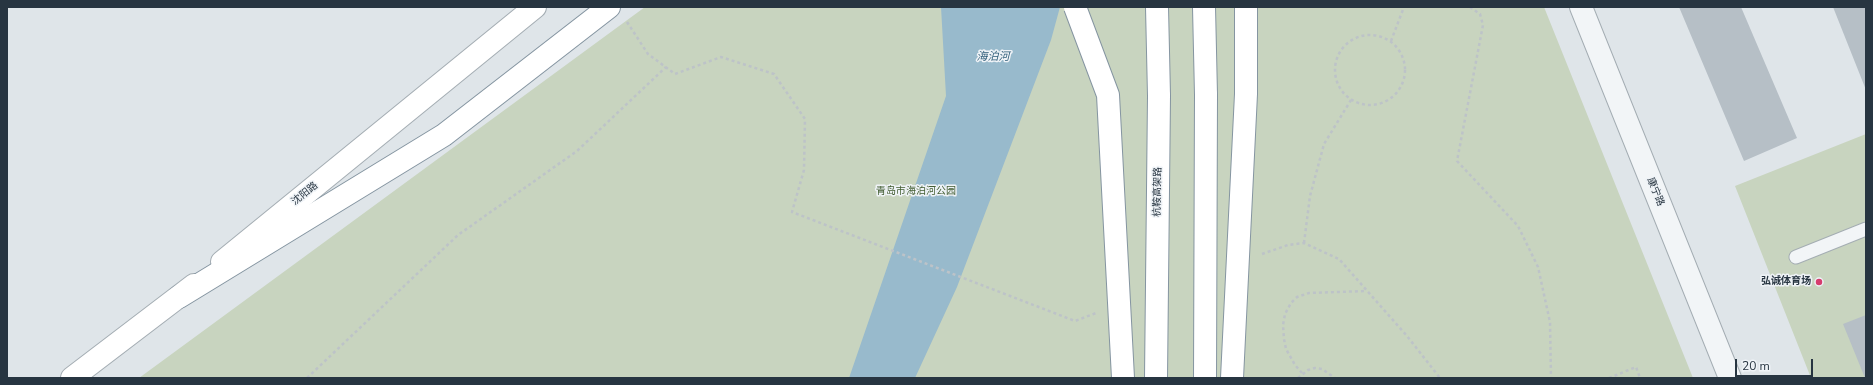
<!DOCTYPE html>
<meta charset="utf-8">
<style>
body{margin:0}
#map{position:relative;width:1873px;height:385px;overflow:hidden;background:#dfe5e9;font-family:"Nunito Sans",sans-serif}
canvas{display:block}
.frame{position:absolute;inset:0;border:8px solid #273541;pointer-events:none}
.scale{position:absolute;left:1735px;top:359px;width:78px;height:18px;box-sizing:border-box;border:2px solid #273541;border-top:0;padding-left:5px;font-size:12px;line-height:14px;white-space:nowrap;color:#273541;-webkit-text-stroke:3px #eff3f7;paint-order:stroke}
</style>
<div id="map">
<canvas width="1873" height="385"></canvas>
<div class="frame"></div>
<div class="scale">20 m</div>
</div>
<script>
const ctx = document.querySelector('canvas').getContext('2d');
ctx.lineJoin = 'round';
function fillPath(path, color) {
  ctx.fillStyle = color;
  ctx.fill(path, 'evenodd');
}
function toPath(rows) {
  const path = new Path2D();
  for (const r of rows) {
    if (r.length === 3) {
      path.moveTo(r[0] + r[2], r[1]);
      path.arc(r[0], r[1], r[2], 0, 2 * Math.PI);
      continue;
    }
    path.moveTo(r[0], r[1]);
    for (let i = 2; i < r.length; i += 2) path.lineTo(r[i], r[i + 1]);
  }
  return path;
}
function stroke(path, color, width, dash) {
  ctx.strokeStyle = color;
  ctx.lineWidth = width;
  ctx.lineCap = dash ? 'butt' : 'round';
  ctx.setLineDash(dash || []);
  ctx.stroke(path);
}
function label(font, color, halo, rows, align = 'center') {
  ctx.font = font + ' "Nunito Sans","Noto Sans SC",sans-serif';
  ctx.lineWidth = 3;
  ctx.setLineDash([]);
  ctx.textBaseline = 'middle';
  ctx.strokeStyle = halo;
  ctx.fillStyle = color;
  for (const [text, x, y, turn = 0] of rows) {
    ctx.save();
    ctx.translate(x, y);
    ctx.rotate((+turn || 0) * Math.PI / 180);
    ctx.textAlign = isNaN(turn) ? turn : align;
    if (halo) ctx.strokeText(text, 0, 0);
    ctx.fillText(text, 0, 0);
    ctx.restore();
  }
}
const green = toPath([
 [645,7,1544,7,1693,378,139,378],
 [1866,134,1866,378,1811,378,1735,186]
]);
const water = toPath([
 [941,7,1060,7,1051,40,957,287,915,378,849,378,946,96]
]);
const building = toPath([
 [1679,7,1741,7,1797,138,1744,161],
 [1833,7,1866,7,1866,90],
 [1866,315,1866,378,1865,378,1843,324]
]);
const path = toPath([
 [1470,7,1480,14,1483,25,1457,161,1518,226,1538,267,1550,322,1551,378],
 [627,22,648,54,675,74,721,57,774,74,805,119,804,170,792,212,1075,321,1096,313],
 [1370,70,35],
 [1391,41,1404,7],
 [1304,243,1310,196,1324,144,1351,100],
 [1262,254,1288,245,1304,243,1339,259,1407,336,1440,378],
 [1302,373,1295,365,1286,349,1284,339,1283,325,1285,314,1291,303,1297,297,1309,293,1366,291],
 [307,378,458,235,577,151,666,67],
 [1298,378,1308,370,1315,368,1322,369,1335,378],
 [1609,378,1636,367,1640,378]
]);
const service = toPath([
 [1796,257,1866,229]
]);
const tertiary = toPath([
 [1581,7,1730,378]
]);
const secondary = toPath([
 [222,262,535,7],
 [72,378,194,285]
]);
const trunk = toPath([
 [1157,7,1159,96],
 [1204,7,1206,95],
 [179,297,444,135,609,7]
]);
const trunkBridge = toPath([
 [1075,7,1108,95,1123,378],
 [1156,378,1159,96],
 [1205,378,1206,95],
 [1232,378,1246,94,1246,7]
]);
const markers = [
 [1819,282,4,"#d63c6e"]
];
const parkNames = [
 ["青岛市海泊河公园",916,192]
];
const streetNames = [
 ["杭鞍高架路",1158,192,-89],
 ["康宁路",1655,192,68],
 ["沈阳路",305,194,-39]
];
const poiNames = [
 ["弘诚体育场",1811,282]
];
const waterNames = [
 ["海泊河",993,57]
];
fillPath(green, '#c8d4bf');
fillPath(water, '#98bacc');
fillPath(building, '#b6bfc6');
stroke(service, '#a4adb3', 15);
stroke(tertiary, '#a4adb3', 24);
stroke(secondary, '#a4adb3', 24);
stroke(trunk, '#8595a1', 24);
stroke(path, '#bdc3c8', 2.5, [3, 3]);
stroke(service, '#f2f5f7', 13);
stroke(tertiary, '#f2f5f7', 22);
stroke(secondary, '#fff', 22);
stroke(trunk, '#fff', 22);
stroke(trunkBridge, '#8595a1', 24, []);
stroke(trunkBridge, '#fff', 22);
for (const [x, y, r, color] of markers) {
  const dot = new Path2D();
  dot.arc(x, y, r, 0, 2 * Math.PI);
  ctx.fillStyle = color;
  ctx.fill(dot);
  stroke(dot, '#eff3f7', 1.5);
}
label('10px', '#435e33', '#eff3f7', parkNames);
label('10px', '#273541', '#eff3f7', streetNames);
label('bold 10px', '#273541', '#eff3f7', poiNames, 'right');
label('italic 11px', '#2e5c78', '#eff3f7', waterNames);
</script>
